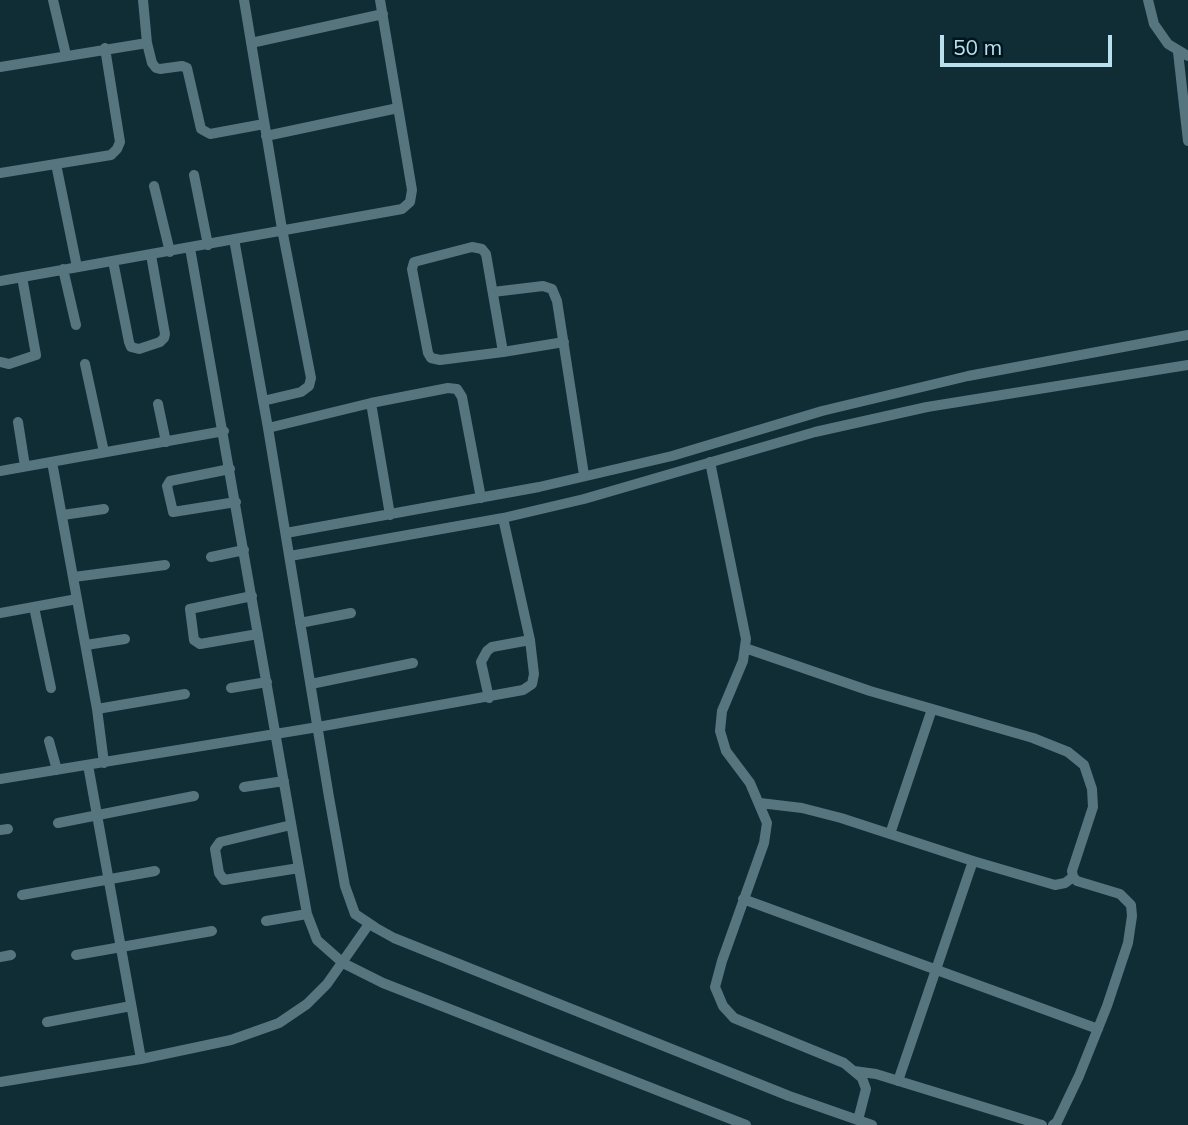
<!DOCTYPE html>
<style>
body{margin:0}
#map{position:relative;width:1188px;height:1125px;overflow:hidden;background:#102d35;font-family:Mulish,sans-serif}
canvas{display:block}
.scale{position:absolute;left:940px;top:35px;width:172px;height:32px;box-sizing:border-box;border:4px solid #b8e0ee;border-top:0;padding-left:9px;font-size:21px;line-height:24px;white-space:nowrap;color:#b8e0ee;-webkit-text-stroke:5px #00151d;paint-order:stroke}
</style>
<div id="map">
<canvas width="1188" height="1125"></canvas>
<div class="scale">50 m</div>
</div>
<script>
const ctx = document.querySelector('canvas').getContext('2d');
ctx.lineJoin = 'round';
function toPath(rows) {
  const path = new Path2D();
  for (const r of rows) {
    path.moveTo(r[0], r[1]);
    for (let i = 2; i < r.length; i += 2) path.lineTo(r[i], r[i + 1]);
  }
  return path;
}
function stroke(path, color, width, dash) {
  ctx.strokeStyle = color;
  ctx.lineWidth = width;
  ctx.lineCap = dash ? 'butt' : 'round';
  ctx.setLineDash(dash || []);
  ctx.stroke(path);
}
const service = toPath([
 [53,0,66,55],
 [143,0,147,43,152,63,156,68,160,69,182,66,187,68,201,129,210,134,264,124],
 [244,0,282,229,311,378,309,386,301,392,263,401],
 [1148,0,1154,24,1168,44,1188,56],
 [251,43,383,14],
 [1178,52,1188,141],
 [0,67,147,43],
 [266,136,398,108],
 [56,164,77,267],
 [0,173,111,155,117,149,120,142,105,48],
 [194,175,208,245],
 [154,186,170,252],
 [234,239,268,428,329,797,345,886,355,914,376,928,394,938,789,1096,872,1125],
 [190,248,307,914,317,940,343,963,383,983,746,1125],
 [113,261,129,342,131,347,139,349,160,342,164,338,165,334,151,255],
 [63,269,76,325],
 [0,281,402,209,410,202,412,190,380,0],
 [493,292,543,286,552,289,557,301,584,475],
 [503,352,486,254,482,249,472,247,414,262,412,269,428,353,431,358,440,360,503,352,564,342],
 [0,362,9,364,36,355,22,277],
 [85,364,104,452],
 [371,403,390,515],
 [158,404,166,442],
 [18,422,25,466],
 [268,428,371,403,448,388,457,389,462,397,481,498],
 [52,462,97,709,104,763],
 [710,462,746,639,743,661,722,711,720,731,726,751,750,783,767,823,764,843,722,961,715,987,723,1006,734,1018,844,1063,862,1078,866,1089,858,1120],
 [230,469,170,481,167,486,173,512,236,502],
 [0,471,224,431],
 [63,515,104,509],
 [286,533,539,487,672,456,822,411,968,376,1188,335],
 [290,556,503,518,584,499,815,432,927,407,1188,365],
 [211,557,244,550],
 [74,577,165,565],
 [252,596,190,609,194,640,200,644,258,634],
 [34,607,51,688],
 [0,613,77,599],
 [300,623,351,613],
 [86,645,125,639],
 [745,648,870,691,1033,738,1068,752,1084,765,1092,789,1093,807,1072,871,1073,877,1077,881,1120,894,1131,905,1132,916,1128,943,1107,1006,1079,1076,1057,1122,1053,1125],
 [311,684,413,663],
 [231,688,267,682],
 [489,698,481,662,487,651,492,647,530,640],
 [97,709,185,694],
 [49,741,57,770],
 [88,765,141,1059],
 [0,779,318,727,523,690,532,684,534,674,530,640,503,518],
 [244,787,284,781],
 [760,803,802,808,841,818,973,861,1055,885,1065,883,1073,877],
 [58,823,194,796],
 [291,825,220,842,215,849,219,873,224,880,299,868],
 [0,830,8,829],
 [890,834,932,709],
 [22,895,155,871],
 [743,899,1098,1029],
 [266,921,307,914],
 [76,955,212,931],
 [0,957,11,955],
 [47,1022,131,1006],
 [854,1071,876,1074,1042,1125],
 [898,1081,973,861],
 [0,1082,141,1059,231,1040,279,1023,307,1004,327,984,369,924]
]);
stroke(service, '#56757f', 10);
</script>
